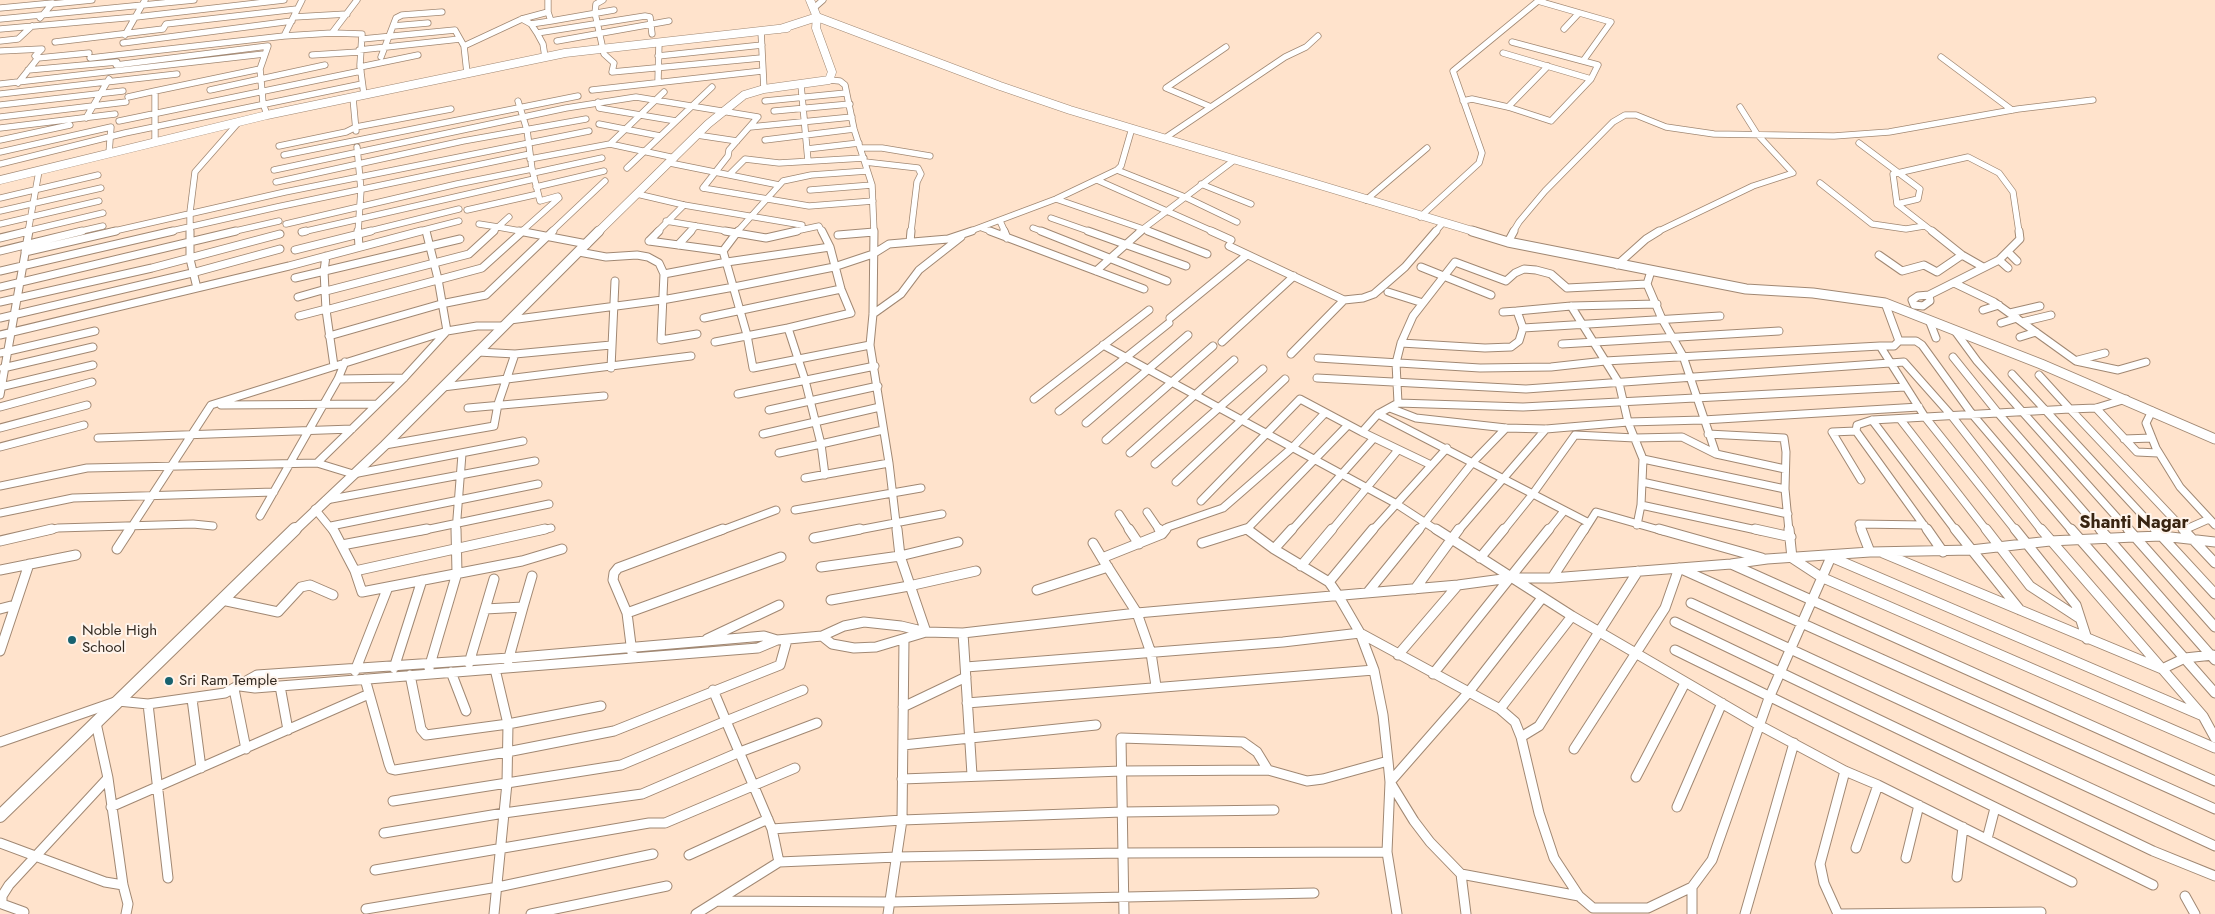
<!DOCTYPE html>
<style>
body{margin:0}
canvas{display:block;background:#ffe3cc}
</style>
<canvas width="2215" height="914"></canvas>
<script>
const ctx = document.querySelector('canvas').getContext('2d');
ctx.lineJoin = 'round';
function toPath(rows) {
  const path = new Path2D();
  for (const r of rows) {
    path.moveTo(r[0], r[1]);
    for (let i = 2; i < r.length; i += 2) path.lineTo(r[i], r[i + 1]);
  }
  return path;
}
function stroke(path, color, width, dash) {
  ctx.strokeStyle = color;
  ctx.lineWidth = width;
  ctx.lineCap = dash ? 'butt' : 'round';
  ctx.setLineDash(dash || []);
  ctx.stroke(path);
}
function label(font, color, halo, rows, align = 'center') {
  ctx.font = font + ' Jost,sans-serif';
  ctx.lineWidth = 4;
  ctx.setLineDash([]);
  ctx.textBaseline = 'middle';
  ctx.strokeStyle = halo;
  ctx.fillStyle = color;
  for (const [text, x, y, turn = 0] of rows) {
    ctx.save();
    ctx.translate(x, y);
    ctx.rotate((+turn || 0) * Math.PI / 180);
    ctx.textAlign = isNaN(turn) ? turn : align;
    if (halo) ctx.strokeText(text, 0, 0);
    ctx.fillText(text, 0, 0);
    ctx.restore();
  }
}
const streetFar2 = toPath([
 [302,0,284,36,332,33],
 [357,0,332,33,362,34,360,65,364,95],
 [548,0,548,12,551,21,614,10],
 [603,0,596,4,595,13,604,54,614,63,612,72,761,58],
 [1538,1,1611,22,1583,61],
 [815,7,823,0],
 [0,8,53,3],
 [294,17,347,14],
 [40,18,52,4,92,0],
 [0,19,194,0],
 [522,19,531,24,537,33,543,44,545,57],
 [531,24,551,21],
 [393,26,428,23],
 [0,29,136,17,284,0],
 [1564,29,1579,13],
 [761,31,764,89],
 [537,33,645,16,650,17,652,34],
 [125,35,145,0],
 [362,39,455,30,464,46,467,73],
 [0,41,18,39,32,26],
 [557,41,669,21],
 [55,42,163,29,166,24,297,9],
 [123,43,292,21],
 [464,46,522,19,548,12],
 [359,50,460,39],
 [0,51,42,49,35,56],
 [1503,53,1591,79],
 [312,55,359,52],
 [658,56,762,45],
 [381,57,396,18,402,15,442,12],
 [1941,57,2012,110],
 [90,58,284,36],
 [116,65,268,46,260,69],
 [360,67,418,55],
 [28,70,117,62],
 [829,80,840,81,845,85,854,129,872,185,874,232],
 [658,81,659,42],
 [18,83,38,58,89,53],
 [0,84,264,54],
 [801,85,808,161],
 [210,90,325,65],
 [592,90,762,71],
 [0,94,177,74],
 [128,97,155,91],
 [353,98,356,131],
 [518,101,527,130,532,169,540,201,558,196,559,198,521,232],
 [765,101,846,93],
 [1463,101,1472,99,1508,107,1551,121,1591,79,1598,65,1512,42],
 [598,102,599,108,676,121],
 [0,105,123,91],
 [1211,107,1166,88,1226,47],
 [1508,107,1548,66],
 [774,111,850,104],
 [0,117,126,102],
 [86,118,109,79],
 [119,121,361,71],
 [599,124,660,136],
 [750,127,852,117],
 [0,128,115,114],
 [697,135,737,141],
 [1165,138,1285,57,1306,47,1318,36],
 [0,140,70,125],
 [765,140,854,129],
 [155,141,155,91,260,69,263,103,267,115],
 [1859,143,1920,189,1918,199,1897,204],
 [610,144,664,92],
 [279,146,346,132,356,127,451,109],
 [357,147,361,190,358,232],
 [860,148,882,148,930,156],
 [807,149,859,143],
 [0,152,111,127,109,153],
 [284,155,578,96],
 [530,159,610,144,675,158],
 [865,162,918,168,921,174,917,182,911,232],
 [670,163,779,185],
 [0,164,125,133,362,84],
 [627,168,712,87],
 [274,170,566,108,636,97,758,117,729,150,728,156,703,188],
 [1117,170,1185,197,1237,222],
 [533,173,602,158],
 [730,174,745,159,779,163,864,158],
 [1097,180,1214,232],
 [276,182,463,141,586,119],
 [1820,183,1872,224,1906,229,1924,226],
 [1201,184,1251,204],
 [536,187,604,171],
 [703,188,809,206,873,201],
 [810,190,872,185],
 [637,194,684,205,802,225],
 [0,198,98,175],
 [1056,199,1152,232],
 [1366,200,1427,148],
 [467,210,538,194],
 [0,211,101,188],
 [1420,217,1479,163,1482,153,1453,71,1538,1,1543,0],
 [1051,218,1091,232],
 [666,221,733,232],
 [1000,221,1005,232],
 [0,224,99,201],
 [286,224,457,184,532,169],
 [479,224,498,227,509,217],
 [982,228,993,232],
 [1033,228,1044,232],
 [23,232,103,213],
 [28,232,39,171],
 [77,232,103,226],
 [110,232,285,192,589,131],
 [167,232,277,207,530,154],
 [190,232,190,212,195,172,238,123],
 [231,232,279,221],
 [302,232,534,179],
 [366,232,459,209],
 [416,232,459,221],
 [492,232,498,227,526,232],
 [551,232,605,181],
 [657,232,684,205],
 [690,232,696,226],
 [737,232,783,181,811,175,867,171],
 [791,232,819,226,822,232],
 [870,232,874,232],
 [968,232,1056,199,1117,170,1121,166,1132,128],
 [1139,232,1233,161],
 [1435,232,1442,224],
 [1513,232,1519,222,1545,191,1613,122,1625,115,1636,115,1666,127,1714,134,1834,136,1889,132,2018,109,2093,100],
 [1657,232,1753,186,1793,173,1757,134,1740,107],
 [1933,232,1897,204,1893,174,1968,157,1999,173,2013,192,2019,232]
]);
const streetFar1 = toPath([
 [190,231,190,259,197,288],
 [358,231,359,247],
 [519,231,587,244],
 [725,231,766,238,797,231],
 [738,231,723,251,747,335,753,368,870,345],
 [822,231,830,247,841,289,851,313,788,328,805,380,821,444,883,430],
 [874,231,873,314,870,345,889,463,897,531],
 [990,231,1144,289],
 [1004,231,1007,238],
 [1041,231,1167,281],
 [1088,231,1186,266],
 [1148,231,1207,254],
 [1211,231,1231,240],
 [1932,231,1962,255,1983,267],
 [302,232,306,231],
 [838,235,874,232],
 [0,238,29,231],
 [649,241,723,251],
 [649,241,659,231],
 [910,242,911,231],
 [1508,242,1514,231],
 [678,245,691,231],
 [1229,246,1344,300],
 [295,250,371,231],
 [0,251,82,231],
 [25,252,116,231],
 [579,252,606,257,637,255,648,257,659,263,664,274,661,340,697,334],
 [2008,252,2017,261],
 [1879,255,1902,271,1924,265,1937,272,1962,255],
 [326,256,324,271,326,310,334,366],
 [1999,260,2008,268],
 [1617,265,1646,239,1659,231],
 [1421,267,1491,295],
 [0,271,173,231],
 [1096,271,1141,231],
 [1651,271,1647,284,1662,319,1683,356,1716,454],
 [664,274,727,262,830,247],
 [295,278,460,239],
 [1954,283,1994,302,2076,361,2118,370,2146,362],
 [0,287,236,231],
 [326,291,469,254,494,231],
 [1388,292,1423,303],
 [1929,295,1999,260,2020,239,2019,231],
 [1929,295,1930,301,1923,306,1914,305,1912,300,1918,296,1929,295],
 [298,297,326,289],
 [0,302,152,268,280,234],
 [1885,303,1899,341,1894,346,1880,346,1925,417,2016,531],
 [1571,306,1619,383,1628,422,1643,459,1641,505,1637,525],
 [326,310,482,268,523,231],
 [1983,310,1999,305],
 [1517,311,1571,306,1657,304],
 [2010,313,2040,306],
 [873,314,901,294,919,270,961,237],
 [299,316,326,309],
 [0,318,192,273,280,249],
 [704,318,841,289],
 [1170,318,1247,255],
 [510,320,662,300,734,287,834,267,873,254,889,244,948,239,972,231],
 [1929,320,1936,338],
 [2022,322,2051,315],
 [2001,323,2017,318],
 [1523,328,1720,316],
 [1955,331,1977,361,2129,531],
 [0,335,289,266,421,231],
 [329,336,441,304,486,295,553,231],
 [2020,337,2036,332],
 [1899,341,1916,341,1922,345,1972,414,2072,531],
 [715,342,788,328],
 [1222,342,1294,276],
 [1401,343,1485,348,1511,347,1519,341,1523,328,1517,311,1503,312],
 [1562,344,1779,331],
 [1103,345,1395,503,1438,531],
 [478,352,515,354,611,345],
 [0,353,95,331],
 [1291,354,1344,300,1363,298,1374,294,1405,267,1436,231],
 [1953,357,1998,413,2101,531],
 [1318,358,1480,368,1551,367,1605,361,1880,346],
 [2078,360,2105,353],
 [3,368,93,347],
 [611,368,615,281],
 [2012,374,2157,531],
 [2039,375,2070,409,2096,408,2126,399],
 [1317,378,1526,389,1904,362,1951,415,2042,531],
 [338,379,404,378],
 [0,387,93,365],
 [443,387,691,356],
 [738,394,875,366],
 [0,395,29,231],
 [1034,399,1149,310],
 [1398,403,1523,407,1905,387],
 [221,405,377,404],
 [0,407,92,382],
 [468,408,604,396],
 [1390,408,1416,418,1506,428,1546,429,1628,422,1703,420,1919,407],
 [2096,408,2137,452,2158,453],
 [769,410,878,386],
 [1059,411,1169,323],
 [2152,411,2146,423,2156,448,2180,487,2215,525],
 [1378,414,1589,523],
 [1900,419,1987,531],
 [1872,420,1956,531],
 [1086,423,1188,335],
 [0,428,87,405],
 [1856,431,1928,531],
 [1362,432,1378,414,1398,403,1396,363,1401,343,1413,316,1455,262,1506,281,1515,273,1524,269,1536,270,1551,274,1567,288,1647,284],
 [763,434,880,407],
 [1708,434,1784,438,1786,452,1785,489,1789,531],
 [98,438,352,429],
 [2124,439,2152,438],
 [1106,440,1213,346],
 [385,445,494,426,498,404,515,354],
 [0,447,84,425],
 [779,453,821,444,825,475],
 [1130,453,1234,360],
 [1643,459,1785,489],
 [317,463,404,378,447,331,438,279,426,231],
 [1155,464,1263,369],
 [805,478,889,463],
 [1861,480,1832,432,1856,431,1857,425,1872,420,2070,409,2185,531],
 [1176,482,1285,379],
 [1642,482,1788,514],
 [0,486,87,468,317,463,353,474,523,441],
 [326,500,535,461],
 [1201,501,1300,399,1362,432,1431,465],
 [1641,505,1761,531],
 [315,509,333,531],
 [795,510,921,488],
 [1147,512,1160,531],
 [0,513,73,498,274,492],
 [1119,514,1130,531],
 [260,516,338,379,345,362],
 [331,526,538,484],
 [1247,529,1249,531],
 [2184,530,2209,519],
 [46,531,58,528,193,524,213,526],
 [129,531,211,405,447,331,477,326,502,326],
 [420,531,549,504],
 [456,531,462,454],
 [539,531,551,528],
 [720,531,776,510],
 [853,531,942,514],
 [1165,531,1168,527,1223,508,1293,447,1324,414],
 [1242,531,1247,529,1348,425],
 [1291,531,1374,438],
 [1331,531,1398,450],
 [1372,531,1447,448],
 [1418,531,1473,462,1506,428],
 [1458,531,1546,429],
 [1503,531,1532,495,1575,435,1635,438,1682,437,1716,454,1785,469],
 [1548,531,1564,511],
 [1584,531,1596,512,1663,531],
 [1862,531,1859,524,1924,525]
]);
const street = toPath([
 [333,529,355,571,362,592,522,561,562,549],
 [897,529,900,556,926,632],
 [1129,529,1139,544],
 [1159,529,1162,534],
 [1247,529,1274,549,1329,582,1338,595,1360,633,1374,670,1383,715,1388,761],
 [1436,529,1572,616,1759,725,1845,771,1878,785,2072,882],
 [1659,529,1762,558],
 [1755,529,1791,537],
 [1789,529,1792,558,1821,577,2215,748],
 [1861,529,1870,552],
 [1927,529,1943,552],
 [1955,529,2020,610],
 [1986,529,2030,586,2079,618],
 [2015,529,2076,605,2087,639],
 [2041,529,2203,716,2215,738],
 [2071,529,2215,693],
 [2100,529,2215,660],
 [2128,529,2215,627],
 [2155,529,2215,594],
 [2183,529,2215,563],
 [814,538,860,529],
 [0,541,52,529],
 [1093,543,1102,558,1162,534,1166,529],
 [1202,543,1246,529],
 [342,545,427,529],
 [117,549,130,529],
 [1274,549,1292,529],
 [1883,553,2162,669,2185,658,2213,655],
 [1102,558,1137,613,1151,653,1156,686],
 [1480,558,1504,529],
 [1731,564,2215,781],
 [1301,566,1332,529],
 [821,567,900,556,958,542],
 [0,570,76,555],
 [355,571,545,529],
 [1552,578,1584,529],
 [1329,582,1373,529],
 [1415,589,1459,529],
 [1037,590,1108,567],
 [1368,592,1419,529],
 [222,600,278,612,301,587,310,585,333,595],
 [831,600,909,586,976,571],
 [1691,603,2215,846],
 [0,609,15,605],
 [485,609,523,607,532,576],
 [627,613,781,557],
 [1675,622,2153,851,2215,876],
 [963,633,972,775],
 [822,636,832,644,854,648,876,647,926,632],
 [707,639,779,605],
 [1675,650,2153,885],
 [0,651,29,564],
 [632,653,627,613,613,580,614,573,618,568,723,529],
 [1398,655,1458,585],
 [508,661,523,607],
 [469,663,494,579],
 [966,667,1283,642,1360,633,1500,709,1515,722,1521,737,1539,813,1554,858,1579,896],
 [394,668,422,580],
 [429,668,457,573,456,529],
 [355,671,388,587],
 [451,672,466,711],
 [1433,674,1549,529],
 [410,675,421,729,426,735,508,724,601,706],
 [365,679,389,764,391,769,395,770,507,752,614,731,780,665,787,640],
 [240,686,255,688,758,648,777,640,822,636,844,626,864,622,901,626,926,632,963,633,1137,613,1458,585,1510,578,1552,578,1731,564,1767,559,1870,552,1971,550,2050,541,2134,537,2162,536,2215,542],
 [280,686,288,730],
 [234,689,246,749],
 [713,690,726,721,803,690],
 [192,699,201,768],
 [967,703,1374,670],
 [148,704,168,878],
 [903,707,966,677],
 [1500,709,1572,616],
 [96,723,108,778,123,885,128,904,126,914],
 [1521,737,1539,726,1638,571],
 [0,742,118,701,148,704,225,693,257,675,509,658,764,636,777,640],
 [903,745,1096,725],
 [1574,749,1665,608,1679,568,2215,809],
 [1636,777,1685,683],
 [902,779,1122,771,1268,770],
 [393,801,621,765,726,721,772,829,779,862],
 [111,807,369,694],
 [1677,807,1722,703],
 [772,829,902,820,1122,812,1274,810],
 [384,833,504,813,642,794,740,752,817,723],
 [1987,839,1995,808],
 [0,843,105,882,123,885],
 [1856,848,1878,785],
 [689,855,768,819],
 [1906,858,1919,805],
 [375,870,649,823,665,823,795,768],
 [1461,874,1466,914],
 [1957,877,1963,827],
 [1692,887,1692,914],
 [2185,896,2195,914],
 [717,901,891,902,1314,893],
 [366,909,498,887,653,854],
 [22,914,24,912,2,904,2,896,9,885,108,778],
 [494,914,507,783,508,724,495,669],
 [531,914,667,886],
 [696,914,779,862,897,857,1121,853,1387,852],
 [888,914,902,820,904,639],
 [1124,914,1121,738,1243,742,1257,752,1268,770,1307,781,1323,779,1388,761,1390,782,1414,821,1430,842,1461,874,1579,896,1593,908,1648,908,1692,887,1712,860,1769,698,1831,557,2203,716],
 [1397,914,1387,852,1390,782,1468,693,1542,598],
 [1745,914,1794,743],
 [1838,914,2041,912],
 [1838,914,1824,883,1820,864,1845,771]
]);
const secondaryFar2 = toPath([
 [780,29,817,17,1000,86,1070,110,1476,232],
 [0,180,267,115,565,53,787,28],
 [598,232,708,124,744,95,764,89,829,80,832,72,816,28,817,17,810,0]
]);
const secondaryFar1 = toPath([
 [1472,231,1508,242,1746,289,1813,293,1885,303,2041,364,2215,439],
 [294,531,385,445,599,231]
]);
const secondary = toPath([
 [0,816,295,529]
]);
const markers = [
 [72,640,5,"#18626f"],
 [169,681,5,"#18626f"]
];
const poiNames = [
 ["Noble High",82,631],
 ["School",82,648],
 ["Sri Ram Temple",179,681]
];
const quarterNames = [
 ["Shanti Nagar",2134,524]
];
stroke(streetFar2, '#a18873', 7);
stroke(streetFar1, '#a18873', 9);
stroke(street, '#a18873', 11);
stroke(secondaryFar2, '#a18873', 9);
stroke(secondaryFar1, '#a18873', 11);
stroke(secondary, '#a18873', 14);
stroke(streetFar2, '#fff', 5.5);
stroke(streetFar1, '#fff', 7);
stroke(street, '#fff', 9);
stroke(secondaryFar2, '#fff', 8);
stroke(secondaryFar1, '#fff', 9);
stroke(secondary, '#fff', 12);
for (const [x, y, r, color] of markers) {
  const dot = new Path2D();
  dot.arc(x, y, r, 0, 2 * Math.PI);
  ctx.fillStyle = color;
  ctx.fill(dot);
  stroke(dot, '#fff4eb', 2);
}
label('15px', '#342a21', '#fff4eb', poiNames, 'left');
label('bold 18px', '#382411', '#fff4eb', quarterNames);
</script>
